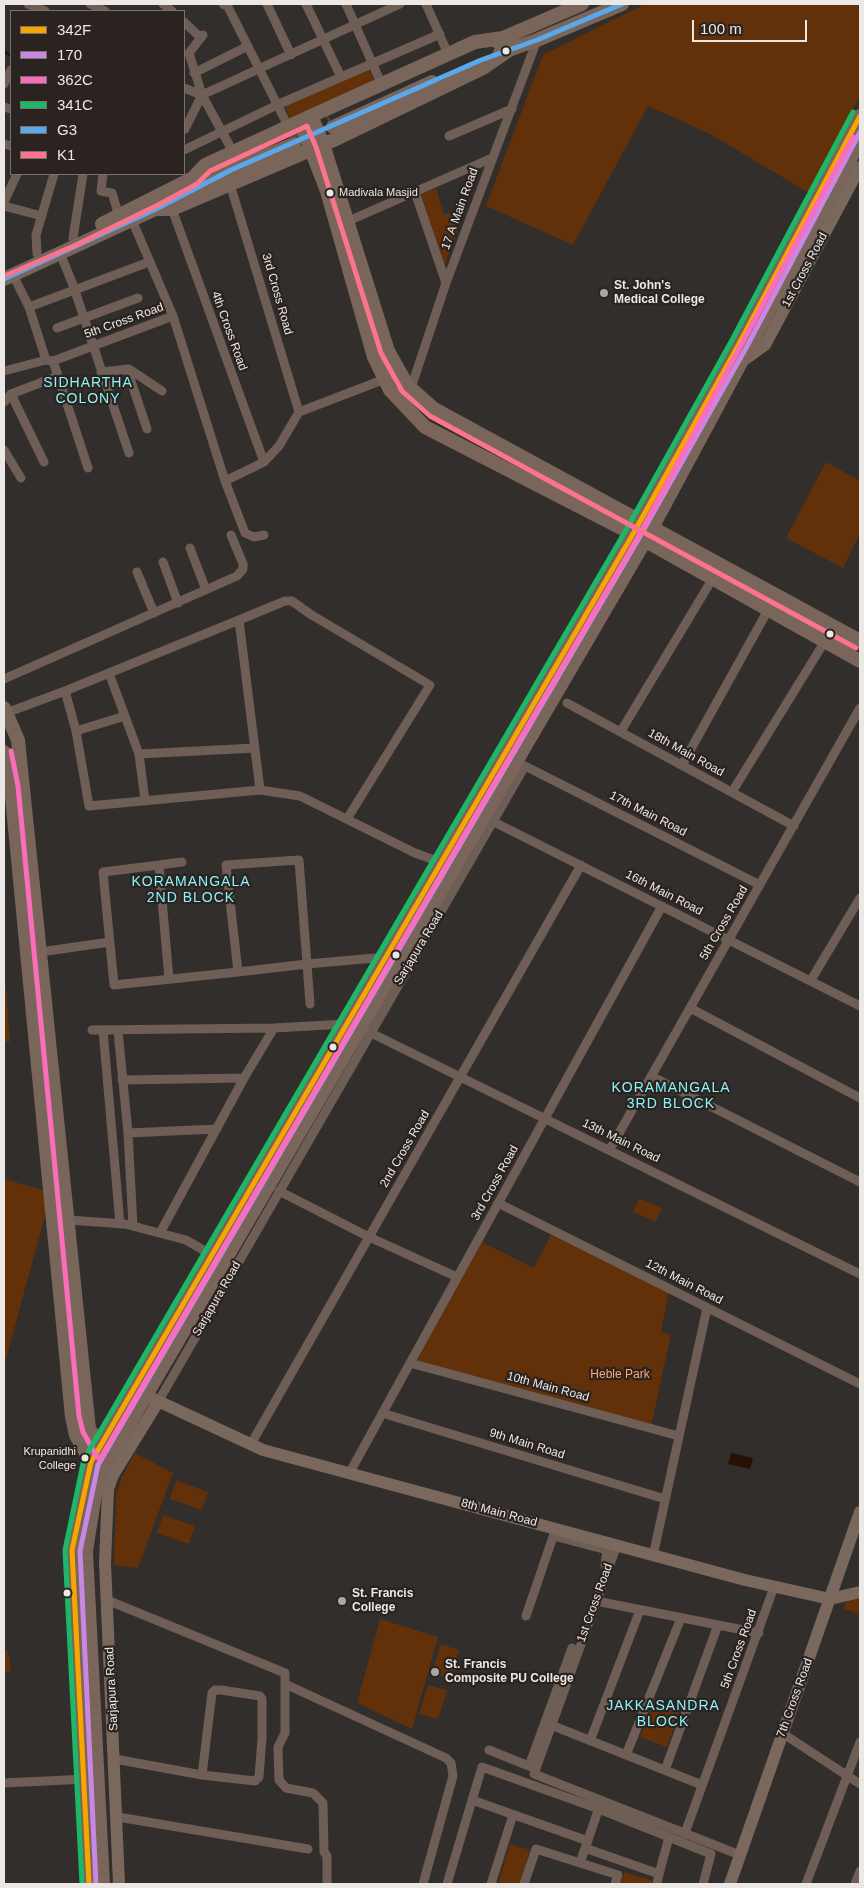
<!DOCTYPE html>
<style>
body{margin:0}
#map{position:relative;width:864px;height:1888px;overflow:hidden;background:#312e2c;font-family:Helvetica,sans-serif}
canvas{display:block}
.frame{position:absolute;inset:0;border:5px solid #ece8e5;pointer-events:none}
.legend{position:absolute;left:10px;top:10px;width:175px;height:165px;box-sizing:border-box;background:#2a231f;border:1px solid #78726e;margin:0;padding:6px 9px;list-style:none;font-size:15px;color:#ece8e5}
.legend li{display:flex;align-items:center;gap:10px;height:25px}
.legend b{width:25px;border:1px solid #78726e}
.scale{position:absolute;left:692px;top:20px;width:115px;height:22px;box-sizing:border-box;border:2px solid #ece8e5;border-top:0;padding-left:6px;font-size:15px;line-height:18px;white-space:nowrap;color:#ece8e5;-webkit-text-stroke:4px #2a231f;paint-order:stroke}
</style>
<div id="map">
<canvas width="864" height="1888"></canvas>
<div class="frame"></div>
<ul class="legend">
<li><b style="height:6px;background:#f7a600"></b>342F</li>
<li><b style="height:6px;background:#c787e3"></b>170</li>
<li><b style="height:6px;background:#fb6dba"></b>362C</li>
<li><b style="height:6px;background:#1ab867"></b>341C</li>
<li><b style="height:6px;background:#5aa8eb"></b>G3</li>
<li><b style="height:6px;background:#fc738d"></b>K1</li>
</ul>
<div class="scale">100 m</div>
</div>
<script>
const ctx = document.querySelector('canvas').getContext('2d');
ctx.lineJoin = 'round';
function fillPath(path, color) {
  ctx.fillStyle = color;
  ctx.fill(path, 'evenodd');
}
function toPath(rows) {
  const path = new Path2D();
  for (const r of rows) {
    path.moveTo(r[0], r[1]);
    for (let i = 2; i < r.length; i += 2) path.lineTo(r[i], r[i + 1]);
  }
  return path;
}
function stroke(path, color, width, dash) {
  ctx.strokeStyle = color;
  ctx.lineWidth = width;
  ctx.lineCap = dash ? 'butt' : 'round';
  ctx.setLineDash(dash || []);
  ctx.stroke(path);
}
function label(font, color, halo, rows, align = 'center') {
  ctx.font = font + ' Helvetica,sans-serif';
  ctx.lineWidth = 4.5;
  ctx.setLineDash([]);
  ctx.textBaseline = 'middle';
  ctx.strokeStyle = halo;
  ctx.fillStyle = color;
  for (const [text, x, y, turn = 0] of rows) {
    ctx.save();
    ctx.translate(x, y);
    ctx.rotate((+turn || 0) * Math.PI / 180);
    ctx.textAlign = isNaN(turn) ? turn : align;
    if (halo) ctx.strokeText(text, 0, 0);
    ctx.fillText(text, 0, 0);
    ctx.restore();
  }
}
const green = toPath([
 [645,4,860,4,860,96,809,193,710,134,648,106,573,245,486,206,543,55],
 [369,68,375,82,291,120,285,107],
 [436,188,444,215,466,208,444,267,421,194],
 [826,462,860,481,860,534,843,568,786,538],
 [4,960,10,1042,4,1041],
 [4,1179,43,1190,46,1212,4,1366],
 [639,1198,662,1208,656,1222,633,1212],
 [551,1235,669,1292,661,1332,671,1334,651,1427,416,1362,482,1242,534,1268],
 [135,1453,173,1473,138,1568,114,1565,116,1496,122,1476],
 [176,1480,208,1492,202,1510,170,1499],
 [163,1515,195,1526,189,1544,157,1533],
 [860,1597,860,1614,844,1609,847,1600],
 [380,1619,438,1637,412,1729,357,1703],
 [441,1644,459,1650,451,1679,432,1673],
 [8,1650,11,1671,4,1672,4,1651],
 [428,1685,447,1690,438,1719,419,1714],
 [655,1698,681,1707,667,1747,640,1737],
 [510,1844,530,1850,520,1884,498,1884],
 [624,1872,653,1881,652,1884,621,1884]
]);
const water = toPath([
 [731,1453,753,1458,750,1469,728,1464]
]);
const stream = toPath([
 [4,51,11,56]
]);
const primaryTunnel = toPath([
 [289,136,329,118]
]);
const street = toPath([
 [28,4,45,11],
 [90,4,105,11],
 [163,4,172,11],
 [223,4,228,7,288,126],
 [267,4,291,55],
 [306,4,341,77],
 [346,4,382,85],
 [426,4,448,54],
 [184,22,200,37],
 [189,53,202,95,233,152],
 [189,53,203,35],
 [194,73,248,46],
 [4,84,11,70],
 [184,88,202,95],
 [202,95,400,4],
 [4,107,11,109],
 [184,128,185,129,202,95],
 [449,136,512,109],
 [4,144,11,146],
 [184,150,277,105,440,34],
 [103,174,101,191,112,193,119,216],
 [230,184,299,412],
 [415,192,446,283],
 [4,202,17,174],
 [4,206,42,216],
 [172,209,264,462],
 [132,220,173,316],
 [346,222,492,158],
 [73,238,83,174],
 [60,253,73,285,129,453],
 [37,254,36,235,54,174],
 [13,275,29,307,46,360],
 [29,307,149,262],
 [57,328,138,298],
 [53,361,88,468],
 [127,369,147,429],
 [4,371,46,360,53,361,173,316,225,481,245,533,254,537,264,535],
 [101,372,129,369,162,391],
 [11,394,44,462],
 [398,400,411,388,446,283,537,40],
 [4,402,11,394,58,376],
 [299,412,385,379,400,371],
 [4,450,21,478],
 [225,481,264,462,279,446,299,412],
 [190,548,206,590],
 [163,562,178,603],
 [137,572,154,613],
 [239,620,285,601,292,601,310,614,430,685,347,819],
 [109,673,139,754,145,801],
 [4,679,237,576,243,569,243,564,231,535],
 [567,703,794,826],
 [6,713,65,691],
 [76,731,125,716],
 [621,731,713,578],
 [139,754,255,748],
 [682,765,768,610],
 [260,790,89,806,76,731,65,691,239,620,260,790,300,796,415,853,440,862],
 [732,792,825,641],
 [490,820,860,1006],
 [159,865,182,862],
 [40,952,110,942],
 [169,979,159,865,103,872,114,985,238,972],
 [811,980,860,898],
 [310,1004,307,964,299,860,226,865,238,972,307,964,386,957],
 [690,1008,860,1098],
 [92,1030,274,1028,346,1024,349,1026],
 [103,1030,120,1224],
 [118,1031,128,1133,133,1226],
 [369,1032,860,1274],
 [651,1076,860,1182],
 [122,1080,244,1078],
 [128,1133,217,1129],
 [610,1149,860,708],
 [279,1191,369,1237,457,1277],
 [498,1203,860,1384],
 [68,1220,125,1224,186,1240,212,1255],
 [160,1233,244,1078,274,1028],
 [410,1363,679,1436],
 [158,1402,525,766,760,885],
 [382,1413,665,1499],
 [251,1444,581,865],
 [350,1472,662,906],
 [554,1536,607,1550,605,1565],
 [617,1545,534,1774,740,1855],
 [653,1556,707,1308],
 [107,1600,285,1673,285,1733,278,1747,279,1780,286,1788,313,1793,323,1803,324,1852,327,1856,327,1884],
 [596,1601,759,1633],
 [526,1616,555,1531],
 [285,1684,446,1758,451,1763,453,1776,423,1884],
 [551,1725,702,1785],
 [782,1733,860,1784],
 [590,1741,640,1610],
 [489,1750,534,1768],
 [626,1755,681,1618],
 [115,1759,202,1775,255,1781,259,1777,262,1738,262,1699,260,1696,221,1690,215,1690,212,1693,202,1775],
 [529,1766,572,1648],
 [665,1770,718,1625],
 [4,1783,87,1779],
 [472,1800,588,1841],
 [118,1817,308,1849],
 [685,1833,774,1587],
 [585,1848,659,1874,657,1884],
 [580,1863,600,1805],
 [659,1874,669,1837],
 [447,1884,482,1767,599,1809,711,1854,703,1884],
 [491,1884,513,1815],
 [524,1884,536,1849,618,1875,615,1884],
 [806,1884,860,1742],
 [855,1884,860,1871]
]);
const secondary = toPath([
 [740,363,765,345,860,167],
 [145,1395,263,1450,745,1580,830,1599,860,1592],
 [119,1884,105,1563,108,1489,113,1475,158,1402],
 [730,1884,860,1512]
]);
const primary = toPath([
 [496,41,582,4],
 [500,53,537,40,622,4],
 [311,116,323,144,388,351,407,385,434,409,860,641],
 [300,121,327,191,374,357,390,390,425,427,633,534,860,661],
 [333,127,432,82],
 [193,178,205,165,311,116,475,42,503,38],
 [188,193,231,170,294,144],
 [156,209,172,209,336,139,483,68,509,50],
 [102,224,201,174],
 [4,279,162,206],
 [4,708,18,740,89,1429,105,1450],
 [4,752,11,787,72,1417,76,1435,91,1462,97,1465],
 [89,1884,72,1550,91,1462,633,534,739,344,860,116],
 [103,1884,86,1551,96,1488,103,1469,645,541,860,141]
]);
const bus1 = toPath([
 [89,1884,72,1550,91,1462,633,534,739,344,860,116]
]);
const bus2 = toPath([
 [96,1884,80,1551,98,1465,639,538,746,348,860,132]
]);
const bus3 = toPath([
 [11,751,18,786,79,1416,83,1432,97,1457,100,1459,638,537,853,137]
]);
const bus4 = toPath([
 [82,1884,65,1550,84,1459,626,530,732,340,853,112]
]);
const bus5 = toPath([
 [4,279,156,209,231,170,481,60,537,40,622,4]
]);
const bus6 = toPath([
 [7,275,76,245,158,205,197,184,210,171,307,126,316,147,381,353,402,391,430,416,856,648]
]);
const markers = [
 [506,51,4.5,"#ece8e5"],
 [330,193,4.5,"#ece8e5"],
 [604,293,5,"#aba7a4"],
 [830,634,4.5,"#ece8e5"],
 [396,955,4.5,"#ece8e5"],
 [333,1047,4.5,"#ece8e5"],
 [85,1458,4.5,"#ece8e5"],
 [67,1593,4.5,"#ece8e5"],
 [342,1601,5,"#aba7a4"],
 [435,1672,5,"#aba7a4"]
];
const busNames = [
 ["Madivala Masjid",339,193],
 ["Krupanidhi",76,1452,"right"],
 ["College",76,1466,"right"]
];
const streetNames = [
 ["17 A Main Road",460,209,-70],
 ["1st Cross Road",805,270,-62],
 ["3rd Cross Road",277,294,74],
 ["5th Cross Road",124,321,-20],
 ["4th Cross Road",229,331,70],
 ["18th Main Road",686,753,29],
 ["17th Main Road",648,814,27],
 ["16th Main Road",664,893,27],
 ["5th Cross Road",724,923,-60],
 ["Sarjapura Road",419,948,-59],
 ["13th Main Road",621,1141,26],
 ["2nd Cross Road",405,1149,-60],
 ["3rd Cross Road",495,1183,-61],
 ["12th Main Road",684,1282,27],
 ["Sarjapura Road",217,1299,-60],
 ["10th Main Road",548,1387,15],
 ["9th Main Road",527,1444,17],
 ["8th Main Road",499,1513,15],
 ["1st Cross Road",595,1603,-70],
 ["5th Cross Road",739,1649,-70],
 ["Sarjapura Road",112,1689,-93],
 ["7th Cross Road",795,1698,-70]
];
const poiNames = [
 ["St. John's",614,286],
 ["Medical College",614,300],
 ["St. Francis",352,1594],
 ["College",352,1608],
 ["St. Francis",445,1665],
 ["Composite PU College",445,1679]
];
const parkNames = [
 ["Heble Park",620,1375]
];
const neighbourhoodNames = [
 ["SIDHARTHA",88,383],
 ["COLONY",88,399],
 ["KORAMANGALA",191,882],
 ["2ND BLOCK",191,898],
 ["KORAMANGALA",671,1088],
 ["3RD BLOCK",671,1104],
 ["JAKKASANDRA",663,1706],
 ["BLOCK",663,1722]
];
fillPath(green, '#623009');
fillPath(water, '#271106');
stroke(stream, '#271106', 2.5);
stroke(primaryTunnel, '#4d4a48', 14, [14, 7]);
stroke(street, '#6e5e55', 9);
stroke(secondary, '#7b685c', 12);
stroke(primary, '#79655a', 14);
stroke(bus1, '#f7a600', 5);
stroke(bus2, '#c787e3', 5);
stroke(bus3, '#fb6dba', 5);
stroke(bus4, '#1ab867', 5);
stroke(bus5, '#5aa8eb', 5);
stroke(bus6, '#fc738d', 5);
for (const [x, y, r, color] of markers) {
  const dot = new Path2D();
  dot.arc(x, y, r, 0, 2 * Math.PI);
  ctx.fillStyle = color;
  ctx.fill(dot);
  stroke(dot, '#2a231f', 2);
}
label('11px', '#ece8e5', '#2a231f', busNames, 'left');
label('12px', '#ece8e5', '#2a231f', streetNames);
label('bold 12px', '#ece8e5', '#2a231f', poiNames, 'left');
label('12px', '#fdaa78', '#2a231f', parkNames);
ctx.letterSpacing = '1px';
label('14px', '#89f4fb', '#2a231f', neighbourhoodNames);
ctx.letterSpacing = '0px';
</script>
